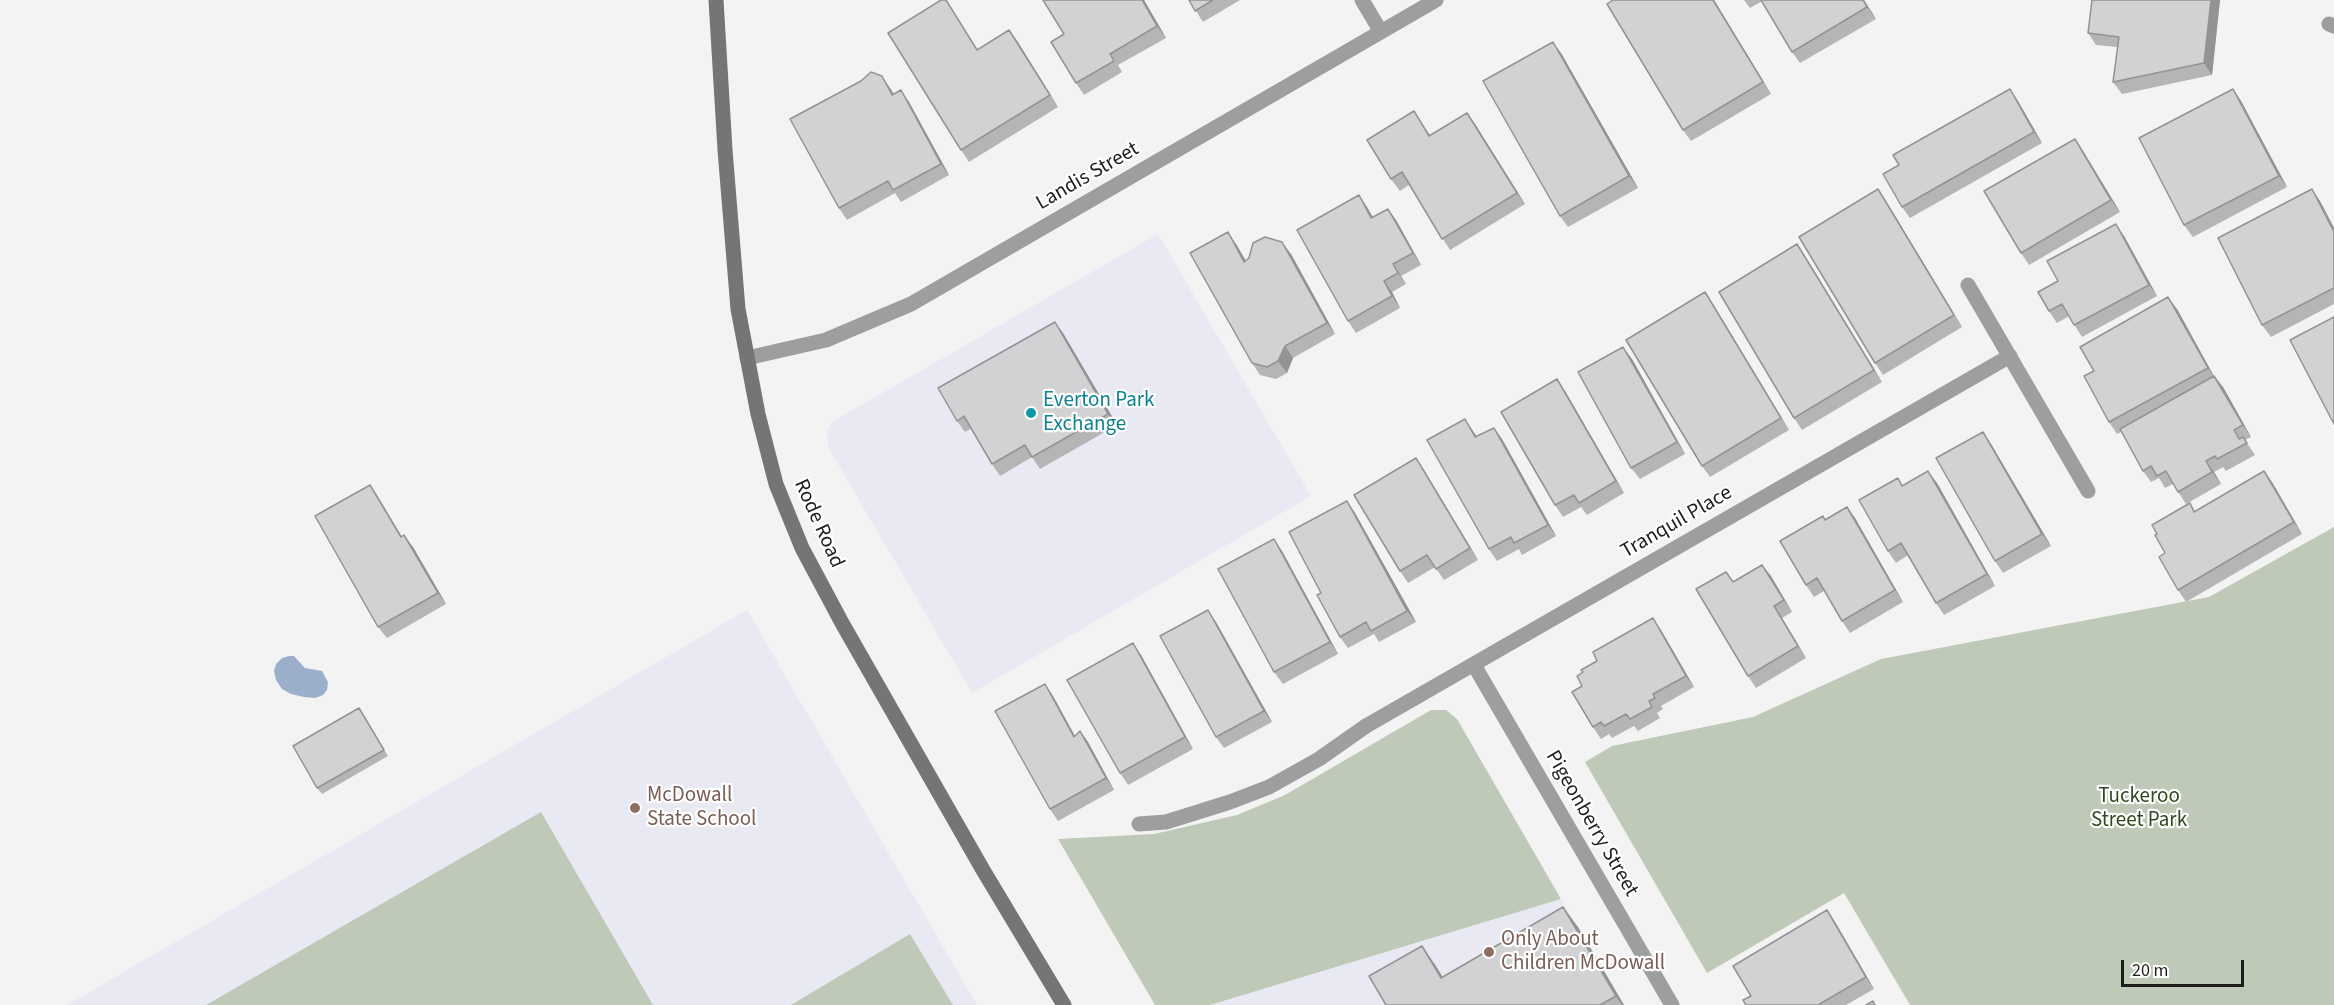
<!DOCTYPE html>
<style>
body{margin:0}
#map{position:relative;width:2334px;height:1005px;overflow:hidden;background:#f3f3f4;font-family:"Source Sans 3",sans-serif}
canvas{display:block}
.scale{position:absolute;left:2121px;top:960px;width:123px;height:27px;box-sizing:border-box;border:3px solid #1d1d1e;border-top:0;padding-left:8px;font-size:18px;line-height:21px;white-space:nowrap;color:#1d1d1e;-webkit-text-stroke:4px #fff;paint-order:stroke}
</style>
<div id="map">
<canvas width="2334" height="1005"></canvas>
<div class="scale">20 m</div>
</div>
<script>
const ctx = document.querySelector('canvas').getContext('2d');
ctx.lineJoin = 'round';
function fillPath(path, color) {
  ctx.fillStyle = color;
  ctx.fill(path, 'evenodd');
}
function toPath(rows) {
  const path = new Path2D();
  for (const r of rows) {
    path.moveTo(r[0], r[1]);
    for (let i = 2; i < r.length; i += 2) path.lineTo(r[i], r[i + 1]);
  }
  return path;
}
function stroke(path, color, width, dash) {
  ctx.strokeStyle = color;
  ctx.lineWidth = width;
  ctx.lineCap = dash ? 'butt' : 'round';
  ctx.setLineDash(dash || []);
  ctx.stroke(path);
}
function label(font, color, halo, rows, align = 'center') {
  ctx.font = font + ' "Source Sans 3",sans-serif';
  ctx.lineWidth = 4.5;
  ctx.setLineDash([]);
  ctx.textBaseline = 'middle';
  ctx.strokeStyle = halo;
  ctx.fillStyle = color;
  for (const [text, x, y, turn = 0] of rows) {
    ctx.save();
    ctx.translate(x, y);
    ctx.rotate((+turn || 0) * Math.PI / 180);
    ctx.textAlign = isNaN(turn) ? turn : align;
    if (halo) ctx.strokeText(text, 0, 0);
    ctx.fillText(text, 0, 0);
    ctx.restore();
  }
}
const built = toPath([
 [1158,234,1311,496,972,693,828,447,827,432,832,422],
 [747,610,977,1005,67,1005],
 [1561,899,1623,1005,1210,1005]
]);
const green = toPath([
 [2334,527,2334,1005,1910,1005,1844,893,1707,973,1585,762,1612,746,1753,717,1881,659,2209,597],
 [1431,710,1446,710,1457,719,1561,899,1210,1005,1155,1005,1058,839,1154,834,1237,815,1285,795],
 [541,812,653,1005,206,1005],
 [910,934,953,1005,791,1005]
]);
const water = toPath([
 [289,656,294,656,305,668,322,671,328,682,327,690,323,695,315,698,304,697,291,694,282,689,276,680,274,671,276,664,282,658]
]);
const service = toPath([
 [1139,824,1166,822,1230,802,1269,787,1319,759,1366,726]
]);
const minor = toPath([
 [1362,0,1381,32],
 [2329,24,2334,26],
 [1968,285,2088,491],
 [747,358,826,340,911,304,1436,0],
 [1474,665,1672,1005],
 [1366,726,2010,356]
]);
const secondary = toPath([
 [716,0,725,150,738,309,758,414,776,484,802,548,842,623,983,870,1064,1005]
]);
const wall = toPath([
 [946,0,977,50,1009,30,1058,107,969,162,961,150],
 [1043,0,1144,0,1166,38,1118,65,1122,72,1084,95,1076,83,1064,34],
 [1189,0,1240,0,1203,22],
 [1714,0,1771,94,1691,141,1683,130],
 [1744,0,1864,0,1876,19,1800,63,1792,52,1762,1,1750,8],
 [2092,0,2220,0,2212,75,2122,94,2113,82,2117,47,2096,45,2088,33],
 [1561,53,1638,188,1568,227,1560,216],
 [890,88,894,94,909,102,949,175,901,202,895,193,847,220,839,208],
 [2010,89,2018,101,2042,143,1910,218,1902,207,1899,165],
 [2233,89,2241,101,2287,187,2193,237,2184,225],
 [1414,111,1430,135,1475,124,1525,204,1450,250,1409,185,1400,191,1391,179],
 [2083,151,2120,212,2029,265,2021,253],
 [1886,201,1962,327,1883,375,1875,363],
 [2320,201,2334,228,2334,304,2271,337,2262,325],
 [1367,207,1373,217,1388,209,1396,220,1421,265,1401,276,1406,284,1392,292,1400,308,1356,333,1348,321],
 [2124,236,2157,296,2082,337,2069,316,2057,323,2049,311,2058,281],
 [1236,244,1246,261,1291,254,1335,334,1293,358,1287,373,1276,379,1260,375,1252,363],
 [1797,244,1805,256,1882,382,1802,430,1794,418],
 [1705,292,1713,304,1789,430,1710,477,1702,466],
 [2177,309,2214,376,2223,387,2251,437,2245,440,2255,455,2226,471,2223,467,2214,472,2221,484,2186,504,2173,484,2165,488,2159,478,2151,482,2143,471,2121,432,2117,434,2109,422,2094,371],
 [1063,333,1117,425,1040,469,1032,457,1000,476,992,464,972,428,965,432,957,421],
 [1632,359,1685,454,1640,479,1631,468],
 [1565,391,1624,493,1587,515,1581,507,1563,517,1555,505],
 [1494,428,1502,439,1556,536,1522,555,1519,549,1497,561,1489,549,1473,431,1477,437],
 [1983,432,1991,444,2051,546,2003,573,1995,561],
 [1424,470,1478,560,1444,580,1435,567,1408,583,1400,571],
 [1898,478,1903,486,1937,483,1995,586,1944,615,1936,603,1908,555,1896,563,1888,551],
 [2272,482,2302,534,2186,602,2178,590,2165,553,2190,503,2195,511],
 [378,497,402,537,413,547,446,604,387,638,378,627],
 [1347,501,1355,513,1416,622,1379,642,1374,634,1348,648,1340,637,1321,593],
 [1847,507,1855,518,1903,602,1850,633,1842,621,1824,591,1814,597,1806,585,1825,519],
 [1282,551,1338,654,1283,684,1274,672],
 [1771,576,1792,612,1782,618,1806,658,1756,688,1748,676,1733,582],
 [1216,622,1272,722,1224,748,1216,737],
 [1661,630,1694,687,1661,706,1663,709,1657,713,1660,718,1638,731,1634,726,1612,738,1609,734,1601,739,1593,727,1582,686],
 [1141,655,1193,749,1128,785,1120,773],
 [1045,684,1053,696,1075,736,1080,731,1088,742,1114,790,1058,821,1050,809],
 [359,708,388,756,322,794,317,788],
 [1835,922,1874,989,1846,1005,1746,1005,1751,996],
 [1578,927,1624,1005,1386,1005,1422,946,1443,977]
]);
const shadedWall = toPath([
 [946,0,952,9,985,62,977,50],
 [1142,0,1144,0,1166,38,1157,26],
 [1713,0,1714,0,1771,94,1763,82],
 [1863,0,1864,0,1876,19,1867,7],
 [2211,0,2220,0,2212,75,2204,63],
 [1009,30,1018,42,1058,107,1050,95],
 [1553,42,1561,53,1638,188,1629,176],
 [882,76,890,88,901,107,892,95],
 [2010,89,2018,101,2042,143,2034,132],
 [2233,89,2241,101,2287,187,2279,176],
 [901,90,909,102,949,175,941,164],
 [1467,113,1475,124,1525,204,1517,193],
 [2075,139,2083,151,2120,212,2111,200],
 [1878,189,1886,201,1962,327,1954,315],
 [2312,189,2320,201,2334,228,2334,232],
 [1359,195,1367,207,1379,229,1371,218],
 [1388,209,1396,220,1421,265,1413,253],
 [2116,224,2124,236,2157,296,2149,285],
 [1228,232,1236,244,1253,273,1244,262],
 [1282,242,1291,254,1335,334,1327,323],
 [1797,244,1805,256,1882,382,1874,370],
 [1393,264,1401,276,1406,284,1398,273],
 [1384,281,1392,292,1400,308,1392,296],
 [1705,292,1713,304,1789,430,1781,418],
 [2168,297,2177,309,2216,380,2208,368],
 [1055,322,1063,333,1117,425,1108,414],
 [1285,346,1293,358,1287,373,1278,361],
 [1623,347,1632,359,1685,454,1677,442],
 [2214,376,2223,387,2251,437,2243,425],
 [1557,379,1565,391,1624,493,1616,481],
 [1465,419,1473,431,1484,449,1475,437],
 [1494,428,1502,439,1556,536,1548,525],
 [1983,432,1991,444,2051,546,2042,534],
 [1416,458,1424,470,1478,560,1470,548],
 [2206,461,2214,472,2221,484,2212,472],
 [1928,471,1937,483,1995,586,1987,574],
 [2264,471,2272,482,2302,534,2294,522],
 [370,485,378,497,409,549,401,537],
 [1347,501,1355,513,1416,622,1407,611],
 [1847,507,1855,518,1903,602,1895,590],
 [404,535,413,547,446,604,438,593],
 [1274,539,1282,551,1338,654,1330,642],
 [1762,565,1771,576,1792,612,1784,600],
 [1774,606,1782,618,1806,658,1798,646],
 [1208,610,1216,622,1272,722,1264,711],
 [1653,618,1661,630,1694,687,1686,676],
 [1133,643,1141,655,1193,749,1185,737],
 [1045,684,1053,696,1082,749,1074,737],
 [1080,731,1088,742,1114,790,1106,778],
 [1563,907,1578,927,1624,1005,1622,1005,1616,996],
 [1827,910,1835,922,1874,989,1866,977],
 [1422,946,1436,966,1455,999,1441,978]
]);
const building = toPath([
 [941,0,946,0,977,50,1009,30,1050,95,961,150,888,33,941,0],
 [1043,0,1142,0,1157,26,1110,54,1114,61,1076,83,1051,42,1064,34,1043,0],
 [1189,0,1213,0,1195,11,1189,0],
 [1613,0,1713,0,1763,82,1683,130,1607,4,1613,0],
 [1761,0,1863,0,1867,7,1792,52,1761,0],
 [2092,0,2211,0,2204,63,2113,82,2119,37,2088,33,2092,0],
 [1553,42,1629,176,1560,216,1483,81,1553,42],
 [871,72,882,76,892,95,901,90,941,164,893,190,888,181,839,208,790,119,861,81,871,72],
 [2010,89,2034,132,1902,207,1883,174,1899,165,1893,155,2010,89],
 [2233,89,2279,176,2184,225,2139,138,2233,89],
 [1414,111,1429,136,1467,113,1517,193,1442,239,1402,172,1391,179,1367,140,1414,111],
 [2075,139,2111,200,2021,253,1984,191,2075,139],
 [1878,189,1954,315,1875,363,1799,237,1878,189],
 [2312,189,2334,232,2334,288,2262,325,2218,238,2312,189],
 [1359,195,1371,218,1388,209,1413,253,1393,264,1398,273,1384,281,1392,296,1348,321,1297,230,1359,195],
 [2116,224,2149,285,2074,325,2062,304,2049,311,2038,292,2058,281,2047,261,2116,224],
 [1228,232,1244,262,1249,258,1253,243,1265,237,1282,242,1327,323,1285,346,1278,361,1267,367,1252,363,1190,253,1228,232],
 [1797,244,1874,370,1794,418,1719,292,1797,244],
 [1705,292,1781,418,1702,466,1626,340,1705,292],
 [2168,297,2208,368,2109,422,2084,376,2094,371,2080,347,2168,297],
 [2334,317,2334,424,2290,340,2334,317],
 [1055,322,1108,414,1032,457,1025,445,992,464,964,416,957,421,938,388,1055,322],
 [1623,347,1677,442,1631,468,1578,372,1623,347],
 [2214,376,2243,425,2234,430,2239,439,2243,437,2247,443,2217,459,2215,456,2206,461,2212,472,2178,492,2166,471,2157,476,2151,466,2143,471,2120,429,2214,376],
 [1557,379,1616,481,1579,503,1574,495,1555,505,1501,412,1557,379],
 [1465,419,1475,437,1494,428,1548,525,1514,543,1511,537,1489,549,1427,440,1465,419],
 [1983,432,2042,534,1995,561,1936,458,1983,432],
 [1416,458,1470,548,1436,569,1427,555,1400,571,1354,495,1416,458],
 [1928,471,1987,574,1936,603,1901,543,1888,551,1859,500,1898,478,1902,486,1928,471],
 [2264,471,2294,522,2178,590,2159,557,2165,553,2155,535,2157,534,2152,525,2190,503,2194,512,2264,471],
 [370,485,401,537,404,535,438,593,378,627,315,516,370,485],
 [1347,501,1407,611,1371,631,1366,622,1340,637,1317,595,1321,593,1289,532,1347,501],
 [1847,507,1895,590,1842,621,1817,578,1806,585,1780,541,1823,516,1825,520,1847,507],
 [1274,539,1330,642,1274,672,1218,569,1274,539],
 [1762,565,1784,600,1774,606,1798,646,1748,676,1696,589,1726,572,1733,582,1762,565],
 [1208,610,1264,711,1216,737,1160,636,1208,610],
 [1653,618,1686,676,1653,694,1655,698,1649,701,1652,707,1630,719,1626,714,1604,726,1601,722,1593,727,1572,692,1582,686,1577,676,1583,672,1581,670,1597,661,1593,652,1653,618],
 [1133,643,1185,737,1120,773,1067,680,1133,643],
 [1045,684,1074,737,1080,731,1106,778,1050,809,995,711,1045,684],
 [359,708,384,750,317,788,293,746,359,708],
 [1563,907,1616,996,1600,1005,1386,1005,1369,976,1422,946,1441,978,1563,907],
 [1827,910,1866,977,1818,1005,1746,1005,1743,1000,1751,996,1733,966,1827,910],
 [1873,1001,1875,1005,1866,1005,1873,1001]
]);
const markers = [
 [1031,413,6,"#0f9aa8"],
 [635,808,6,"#8d6e63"],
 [1489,952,6,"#8d6e63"]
];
const streetNames = [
 ["Landis Street",1088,177,-30],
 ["Tranquil Place",1677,523,-30],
 ["Rode Road",818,524,66],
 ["Pigeonberry Street",1591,824,60]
];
const cultureNames = [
 ["Everton Park",1043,401],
 ["Exchange",1043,425]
];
const educationNames = [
 ["McDowall",647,796],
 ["State School",647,820],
 ["Only About",1501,940],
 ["Children McDowall",1501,964]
];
const parkNames = [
 ["Tuckeroo",2139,797],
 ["Street Park",2139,821]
];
fillPath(built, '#e8e9f2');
fillPath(green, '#bec9b7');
fillPath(water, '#9cafca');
stroke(service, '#9d9e9e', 15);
stroke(minor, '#9d9e9e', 15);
stroke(secondary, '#747575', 15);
fillPath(wall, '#b5b5b6');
fillPath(shadedWall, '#939394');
fillPath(building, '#d2d2d4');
stroke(building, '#939394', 1.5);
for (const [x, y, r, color] of markers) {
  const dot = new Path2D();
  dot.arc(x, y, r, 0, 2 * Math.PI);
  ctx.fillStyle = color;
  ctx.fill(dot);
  stroke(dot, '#fff', 2);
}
label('21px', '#1d1d1e', '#fff', streetNames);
label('21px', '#0d838f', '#fff', cultureNames, 'left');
label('21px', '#785e54', '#fff', educationNames, 'left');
label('21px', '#304a1f', '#fff', parkNames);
</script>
